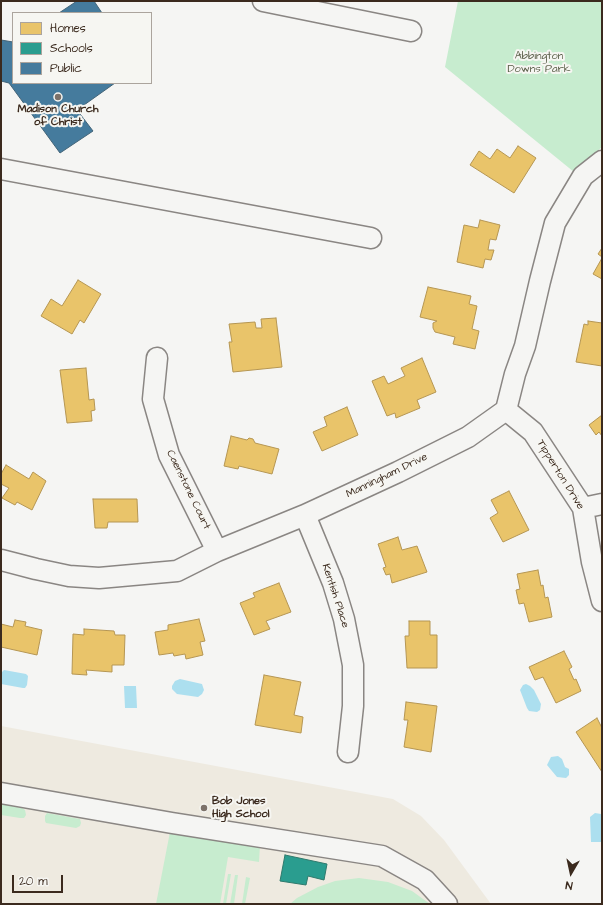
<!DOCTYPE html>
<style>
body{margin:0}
#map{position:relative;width:603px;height:905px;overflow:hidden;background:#f5f5f3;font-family:"Architects Daughter",sans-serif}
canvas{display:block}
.frame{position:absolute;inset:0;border:2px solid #3b2a1e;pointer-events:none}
.legend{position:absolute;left:12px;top:12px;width:140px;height:72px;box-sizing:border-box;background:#f6f6f2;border:1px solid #aba49d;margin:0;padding:5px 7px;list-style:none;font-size:12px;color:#3b2a1e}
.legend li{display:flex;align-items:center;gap:8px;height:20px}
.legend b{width:20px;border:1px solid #aba49d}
.north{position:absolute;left:551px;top:853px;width:40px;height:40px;-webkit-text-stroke:3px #f6f6f2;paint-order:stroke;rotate:189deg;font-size:11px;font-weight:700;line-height:16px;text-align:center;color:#3b2a1e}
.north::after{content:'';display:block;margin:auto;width:14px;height:18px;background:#3b2a1e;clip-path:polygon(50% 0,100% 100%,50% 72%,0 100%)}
.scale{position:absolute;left:12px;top:875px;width:51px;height:18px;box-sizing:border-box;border:2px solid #3b2a1e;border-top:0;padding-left:5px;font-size:12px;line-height:14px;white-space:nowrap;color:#3b2a1e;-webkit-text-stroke:3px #f6f6f2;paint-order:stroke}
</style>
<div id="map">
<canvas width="603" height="905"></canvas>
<div class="frame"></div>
<ul class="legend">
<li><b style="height:11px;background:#e9c46a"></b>Homes</li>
<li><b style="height:11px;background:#2a9d8f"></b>Schools</li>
<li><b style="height:11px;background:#457b9d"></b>Public</li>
</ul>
<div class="north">N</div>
<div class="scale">20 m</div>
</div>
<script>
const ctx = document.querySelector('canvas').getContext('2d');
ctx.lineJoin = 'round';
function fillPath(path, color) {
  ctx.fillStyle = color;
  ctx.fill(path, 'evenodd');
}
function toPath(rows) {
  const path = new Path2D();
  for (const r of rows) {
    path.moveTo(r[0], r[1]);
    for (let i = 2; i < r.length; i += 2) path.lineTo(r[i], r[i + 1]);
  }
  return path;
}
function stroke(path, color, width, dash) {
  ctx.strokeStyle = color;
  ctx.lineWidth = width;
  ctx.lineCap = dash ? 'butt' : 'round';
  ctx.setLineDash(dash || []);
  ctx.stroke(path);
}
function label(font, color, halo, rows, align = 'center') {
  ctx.font = font + ' "Architects Daughter",sans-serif';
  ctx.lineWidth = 4;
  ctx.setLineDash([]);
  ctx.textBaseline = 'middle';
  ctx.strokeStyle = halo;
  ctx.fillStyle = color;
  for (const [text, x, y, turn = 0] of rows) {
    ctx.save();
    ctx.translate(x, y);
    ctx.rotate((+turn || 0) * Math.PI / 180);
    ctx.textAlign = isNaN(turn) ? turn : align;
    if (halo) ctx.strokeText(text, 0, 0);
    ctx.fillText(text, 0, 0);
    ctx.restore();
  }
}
const built = toPath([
 [1,726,393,799,421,816,444,840,491,904,1,904]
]);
const green = toPath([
 [458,1,602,1,602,147,574,172,445,67],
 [1,804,22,808,25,810,26,815,24,818,20,818,1,815],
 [47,813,80,819,81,823,80,826,76,828,46,823,45,821,45,816],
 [170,832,260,845,259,862,228,857,220,904,156,904],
 [228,874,231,874,226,904,223,904],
 [235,875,238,875,234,904,230,904],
 [246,877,250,878,245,904,242,904],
 [359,878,388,882,412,891,430,904,290,904,297,898,318,887,335,881]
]);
const water = toPath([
 [4,670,26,674,28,676,27,685,25,688,23,688,1,684,1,673],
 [180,679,202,684,204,690,202,694,198,697,177,694,172,689,172,686,175,681],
 [526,684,530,686,534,690,541,704,540,710,537,712,529,711,527,708,520,690,523,685],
 [124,686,136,686,137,708,125,708],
 [558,756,562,759,565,767,569,769,569,775,566,778,557,777,547,765,551,757],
 [595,813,601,814,602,842,591,842,590,817]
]);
const homes = toPath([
 [518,146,536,158,514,193,470,165,479,151,490,159,497,149,510,158,518,146],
 [480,220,500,225,496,240,490,239,488,250,494,250,491,260,485,259,483,268,457,262,464,225,478,228,480,220],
 [602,248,602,257,598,254,602,248],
 [602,258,602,279,593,274,602,258],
 [78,280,101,294,84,323,80,320,72,334,41,316,51,299,62,306,78,280],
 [428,287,471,296,469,304,477,306,472,329,479,331,475,349,453,344,455,337,435,332,433,328,433,323,437,321,420,317,428,287],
 [276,318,282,367,233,372,229,342,232,342,229,324,255,322,256,328,262,328,261,319,276,318],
 [588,321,602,323,602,366,576,362,584,324,588,325,588,321],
 [422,358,436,392,417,400,420,408,396,418,395,413,387,416,372,381,384,376,388,384,405,376,401,368,422,358],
 [86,368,89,400,94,399,95,410,91,411,92,421,67,423,60,370,86,368],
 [347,407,358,435,322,451,313,432,327,426,324,417,347,407],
 [602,415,602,436,599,432,596,435,589,425,602,415],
 [231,436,247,440,249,438,253,439,255,443,279,449,272,474,239,466,238,469,224,466,231,436],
 [6,465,29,479,33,472,46,481,32,510,17,502,15,505,2,498,9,488,1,484,1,474,6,465],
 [509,491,529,530,503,542,490,518,498,513,491,500,509,491],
 [93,499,137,499,138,522,108,522,107,528,95,528,93,499],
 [398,537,402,550,417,546,427,572,392,583,390,574,386,575,383,568,386,567,378,544,398,537],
 [538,570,541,586,543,585,545,598,548,597,552,617,529,622,524,603,519,604,516,590,520,589,517,574,538,570],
 [279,583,291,612,266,621,270,629,254,635,240,603,255,597,253,593,279,583],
 [199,619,205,641,200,642,203,655,186,659,185,654,174,656,173,653,159,655,155,632,168,630,168,625,199,619],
 [15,620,26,622,25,626,42,630,37,655,1,647,1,624,13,627,15,620],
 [409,621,430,621,430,635,437,635,437,668,407,668,405,636,409,636,409,621],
 [84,629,114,631,115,635,125,635,124,665,112,665,112,672,86,670,87,675,72,674,73,634,84,635,84,629],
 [564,651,572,667,569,669,574,680,576,679,581,691,556,703,543,677,535,680,529,667,564,651],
 [264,675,301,682,294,715,303,717,301,733,255,725,264,675],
 [406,702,437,706,431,752,404,747,408,720,404,720,406,702],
 [597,718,602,728,602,772,576,732,597,718]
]);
const schools = toPath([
 [285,855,327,864,324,880,308,876,306,885,280,881,285,855]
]);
const public = toPath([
 [77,1,94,1,102,13,59,13,77,1],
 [1,40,13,42,13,83,115,83,77,110,93,131,60,153,9,83,1,81,1,40]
]);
const minor = toPath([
 [263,1,411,31],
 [1,169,371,238],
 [157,358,153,399,169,455,217,551],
 [506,410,533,432,583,508,592,562,602,601],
 [583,508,602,504],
 [305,515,333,583,344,619,353,665,353,706,348,752],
 [1,560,36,569,69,576,99,578,177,571,217,551,305,515,398,472,468,437,506,410,515,374,525,346,540,281,555,223,583,176,602,161],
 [1,793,172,823,382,856,425,880,447,904]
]);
const markers = [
 [58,97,4,"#7c7169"],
 [204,808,4,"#7c7169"]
];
const parkNames = [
 ["Abbington",539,57],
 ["Downs Park",539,70]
];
const poiNames = [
 ["Madison Church",58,110],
 ["of Christ",58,123],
 ["Bob Jones",212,802,"left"],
 ["High School",212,815,"left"]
];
const streetNames = [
 ["Tipperton Drive",560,475,58],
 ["Manningham Drive",387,476,-26],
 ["Caenstone Court",188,490,64],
 ["Kentish Place",335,596,72]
];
fillPath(built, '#eeeae0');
fillPath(green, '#c7eccf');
fillPath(water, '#acdfef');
fillPath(homes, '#e9c46a');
stroke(homes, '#b59653', 1);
fillPath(schools, '#2a9d8f');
stroke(schools, '#2f7a6d', 1);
fillPath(public, '#457b9d');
stroke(public, '#426377', 1);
stroke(minor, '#8a8683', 23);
stroke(minor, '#f5f5f3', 20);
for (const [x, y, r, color] of markers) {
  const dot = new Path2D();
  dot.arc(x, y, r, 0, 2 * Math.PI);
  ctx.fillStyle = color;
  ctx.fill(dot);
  stroke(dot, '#f6f6f2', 1.5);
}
label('11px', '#555943', '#f6f6f2', parkNames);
label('bold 11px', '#3b2a1e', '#f6f6f2', poiNames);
label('11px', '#3b2a1e', '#f6f6f2', streetNames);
</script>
